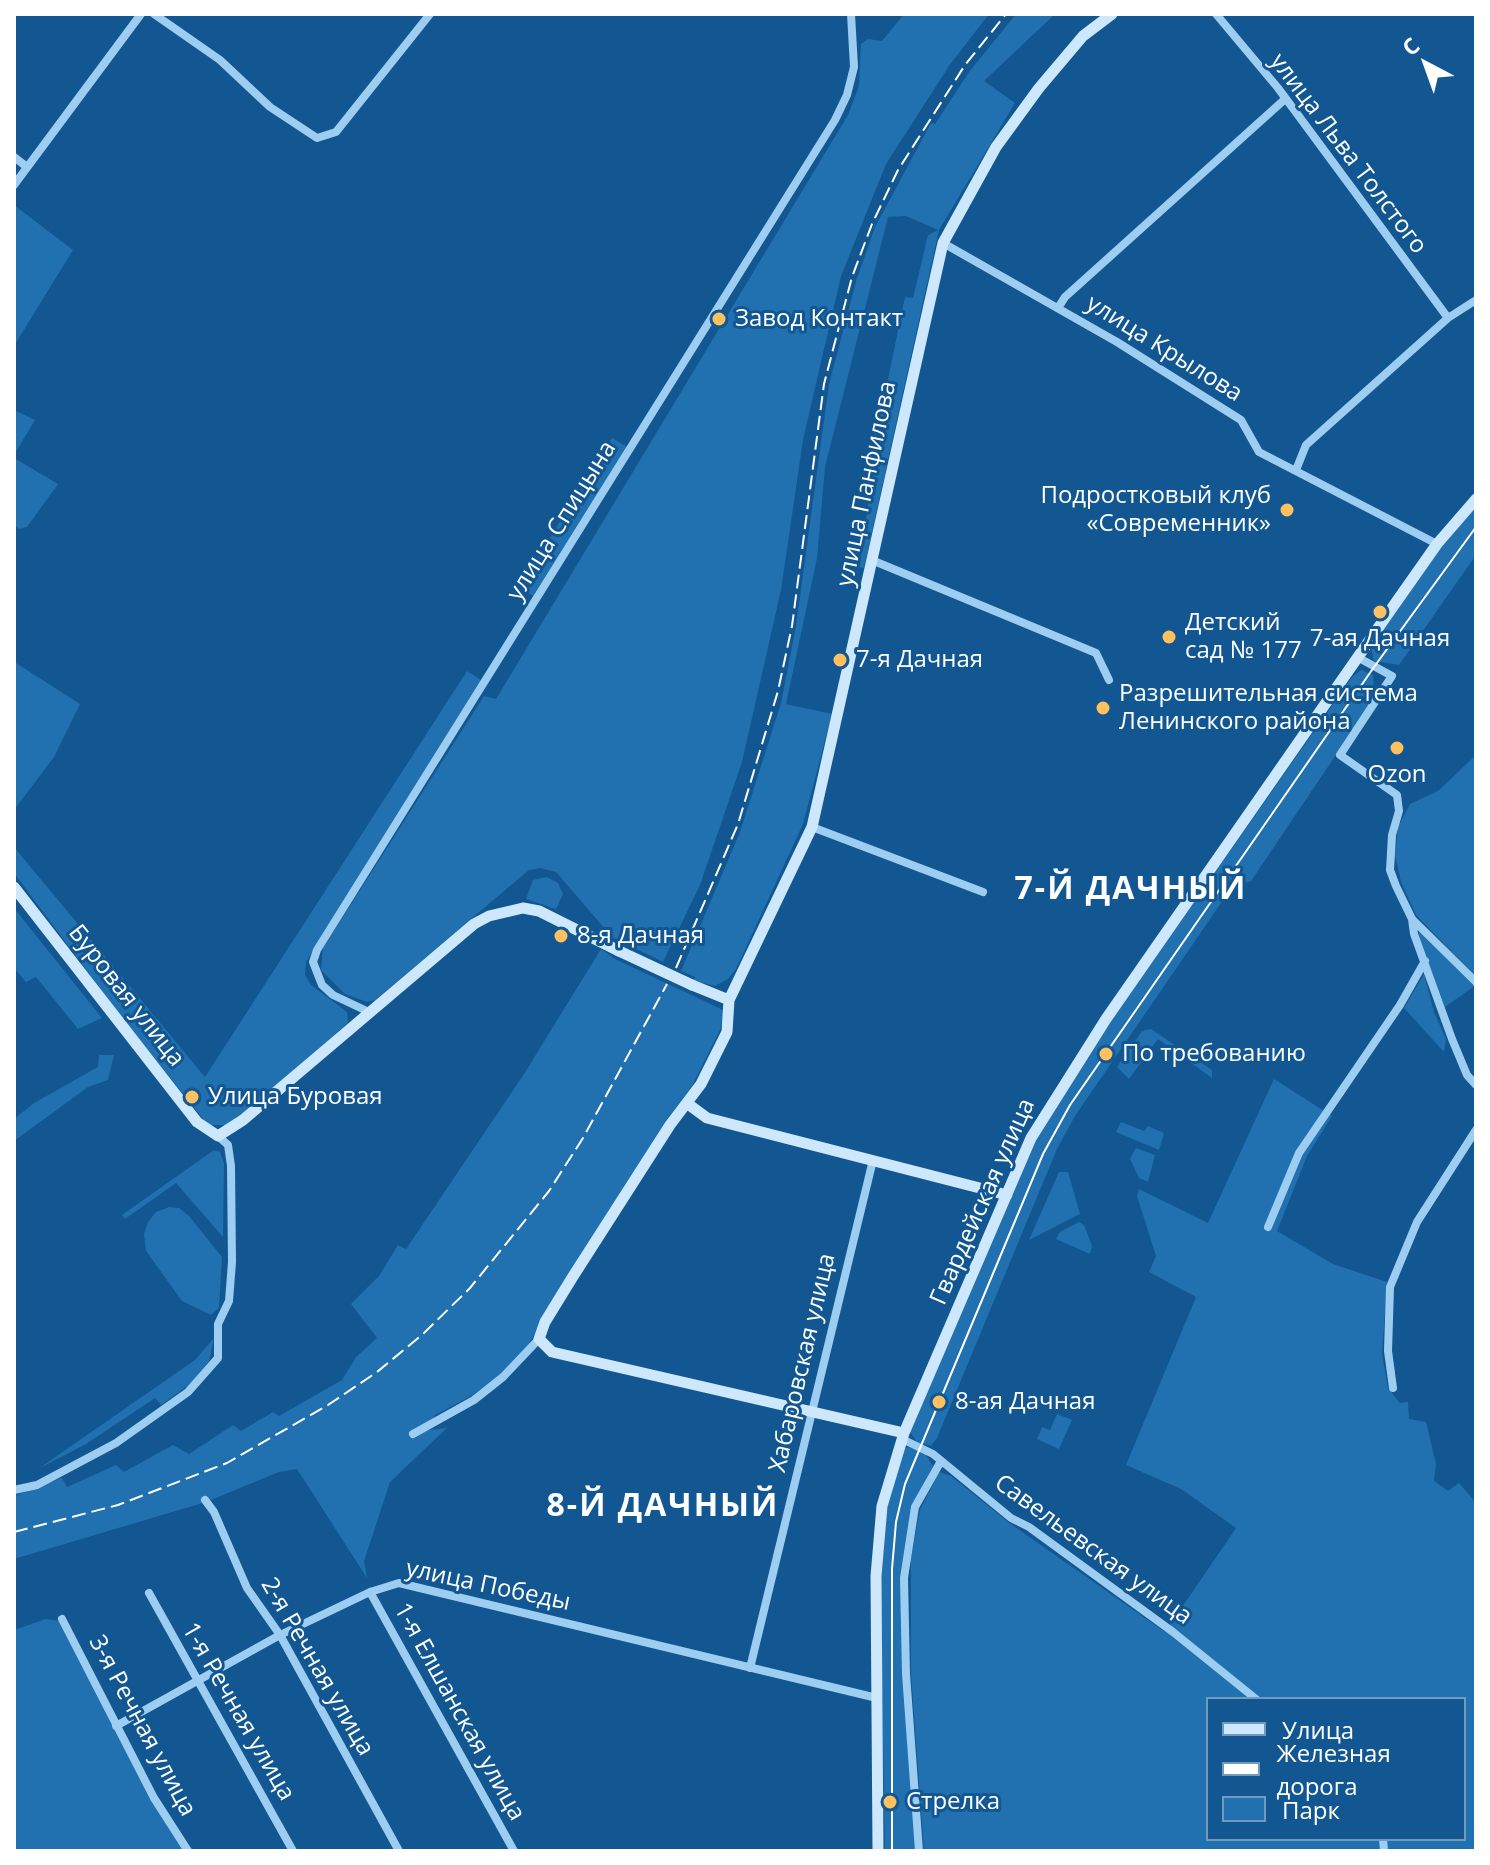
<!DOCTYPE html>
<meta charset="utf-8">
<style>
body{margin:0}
#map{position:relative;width:1490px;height:1865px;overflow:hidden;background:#125791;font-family:"Open Sans",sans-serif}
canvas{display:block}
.frame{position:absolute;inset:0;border:16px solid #fff;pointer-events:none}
.legend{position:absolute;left:1206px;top:1697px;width:260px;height:144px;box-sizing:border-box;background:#125791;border:2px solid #719abd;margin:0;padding:10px 14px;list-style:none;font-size:24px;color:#fff}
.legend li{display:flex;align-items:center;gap:16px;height:40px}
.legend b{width:40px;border:2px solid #719abd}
.north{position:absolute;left:1386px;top:24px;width:80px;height:80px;-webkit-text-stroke:6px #125791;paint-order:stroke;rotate:319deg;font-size:22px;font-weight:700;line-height:32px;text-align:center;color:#fff}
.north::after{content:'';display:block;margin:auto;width:28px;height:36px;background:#fff;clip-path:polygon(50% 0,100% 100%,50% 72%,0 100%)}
</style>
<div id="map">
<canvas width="1490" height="1865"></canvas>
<div class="frame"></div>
<ul class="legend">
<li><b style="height:10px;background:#cde7fc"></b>Улица</li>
<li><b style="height:10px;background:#fff"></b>Железная дорога</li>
<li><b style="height:22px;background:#2170af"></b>Парк</li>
</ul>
<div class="north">С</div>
</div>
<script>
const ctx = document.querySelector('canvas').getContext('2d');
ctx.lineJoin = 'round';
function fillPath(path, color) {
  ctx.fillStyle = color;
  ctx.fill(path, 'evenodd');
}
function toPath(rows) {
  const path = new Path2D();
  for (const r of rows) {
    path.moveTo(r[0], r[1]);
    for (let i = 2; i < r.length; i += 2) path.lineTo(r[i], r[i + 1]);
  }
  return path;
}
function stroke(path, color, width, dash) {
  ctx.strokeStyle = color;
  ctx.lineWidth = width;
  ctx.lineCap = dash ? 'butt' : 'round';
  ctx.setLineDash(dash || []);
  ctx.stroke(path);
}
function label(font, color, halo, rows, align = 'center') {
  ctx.font = font + ' "Open Sans",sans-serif';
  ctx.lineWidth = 6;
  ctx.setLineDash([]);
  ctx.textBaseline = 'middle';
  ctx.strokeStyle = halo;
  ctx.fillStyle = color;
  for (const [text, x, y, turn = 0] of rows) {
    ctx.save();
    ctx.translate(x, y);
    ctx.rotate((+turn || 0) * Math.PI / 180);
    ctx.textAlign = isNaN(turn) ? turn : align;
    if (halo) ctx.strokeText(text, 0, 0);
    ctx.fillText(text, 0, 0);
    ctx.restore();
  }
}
const green = toPath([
 [904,14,989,14,949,66,886,164,841,276,803,440,781,590,742,762,700,885,663,962,612,937,556,872,540,868,529,870,375,1000,367,1002,345,994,321,970,323,948,484,696,496,699,848,115,859,86,861,44,868,39,882,41],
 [1016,14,1055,14,984,81,1015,103,939,230,864,568,859,567,881,413,905,297,913,298,928,235,938,230,906,216,888,217,825,467,817,558,786,704,832,714,803,824,736,969,728,979,715,986,694,981,695,977,681,971,740,832,781,703,796,626,829,384,857,278,875,227,931,123,935,124,969,72],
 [14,205,73,250,14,346],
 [16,411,35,420,14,455,14,414],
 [612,438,627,447,533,596,519,587],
 [14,458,58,484,27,527,19,529,14,525],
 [1476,505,1476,555,1399,665,1374,661,1371,648,1436,553],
 [16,663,80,704,54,757,14,810],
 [1361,670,1373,675,1375,697,1251,881,1232,887,1075,1116,1057,1149,937,1438,931,1446,917,1442,910,1432,1035,1140,1083,1061,1352,677],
 [467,671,481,680,306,962,305,975,311,985,347,1012,348,1023,238,1118,227,1125,208,1125,119,1014,14,873,14,847,205,1077],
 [1476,755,1476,977,1416,915,1401,882,1395,855,1398,827,1410,804,1438,791],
 [547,877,558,883,563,894,556,909,526,899,533,880],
 [14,908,102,1018,78,1029,36,977,26,982,14,968],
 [1420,929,1476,985,1445,1007,1418,936],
 [601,949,615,959,719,1008,724,1011,720,1030,692,1086,665,1122,525,1350,501,1375,471,1396,435,1415,428,1430,447,1428,390,1482,364,1561,367,1578,297,1469,279,1472,206,1502,14,1559,14,1496,62,1478,67,1487,116,1465,124,1472,173,1445,189,1454,233,1425,241,1431,273,1412,279,1416,342,1380,356,1357,377,1338,351,1304,379,1276,398,1245,406,1249,524,1074],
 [1424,974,1434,1012,1446,1039,1444,1052,1404,1008],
 [1151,1029,1212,1070,1212,1078,1158,1039,1129,1079,1117,1067,1142,1031],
 [99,1055,114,1055,108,1080,88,1087,14,1141,14,1119,34,1103,98,1067],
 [1274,1079,1332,1116,1307,1156,1277,1231,1333,1264,1387,1282,1382,1354,1388,1388,1400,1403,1408,1402,1409,1419,1426,1422,1436,1464,1434,1481,1448,1491,1459,1483,1476,1503,1476,1851,924,1851,911,1674,911,1558,920,1510,939,1472,951,1476,1008,1522,1165,1632,1236,1528,1181,1489,1126,1465,1196,1297,1149,1272,1156,1256,1137,1196,1139,1189,1208,1223],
 [1208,1699,1464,1699,1464,1839,1208,1839],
 [1121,1122,1144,1131,1148,1126,1164,1133,1159,1150,1116,1132],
 [1136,1148,1155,1155,1148,1182,1139,1178,1130,1159],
 [214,1150,220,1152,224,1163,223,1237,176,1183,125,1219,122,1215],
 [1059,1172,1068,1172,1080,1214,1029,1240],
 [169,1207,179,1208,189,1216,222,1257,219,1308,211,1315,182,1301,146,1251,144,1234,148,1222,156,1212],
 [1079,1222,1084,1225,1092,1246,1090,1254,1056,1239,1060,1232],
 [214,1338,209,1361,190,1384,161,1405,155,1398,86,1444,38,1469,195,1360],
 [1057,1414,1072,1420,1059,1449,1037,1439,1042,1427,1050,1430],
 [908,1447,925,1453,933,1466,916,1500,905,1572,907,1701,919,1851,885,1851,880,1575,887,1507,904,1448],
 [46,1619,60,1621,186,1851,14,1851,14,1630]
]);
const street = toPath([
 [154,14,220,60,270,107,317,138,336,132,430,14],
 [1216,14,1278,88,1448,318],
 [14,157,27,167],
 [14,185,141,14],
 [943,243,1117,342,1241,420,1259,452,1437,544],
 [1058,308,1065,297,1284,100],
 [1296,470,1306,445,1448,318,1476,300],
 [874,561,1096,653,1109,680],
 [1359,658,1392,676,1340,755,1397,795,1399,811,1392,835,1390,870,1396,886,1412,919,1476,982],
 [812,827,983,892],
 [1412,919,1414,934,1452,1039,1467,1075,1476,1085],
 [369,1012,333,995,322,985,313,962,317,950,835,120,847,95,854,67,851,14],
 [1268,1227,1299,1153,1400,1005,1425,961],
 [1393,1388,1388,1351,1390,1287,1417,1222,1476,1130],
 [413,1434,474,1400,503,1377,539,1339],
 [902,1439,933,1454,1011,1518,1029,1527,1173,1632,1256,1699],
 [14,1490,37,1485,116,1443,188,1392,218,1358,218,1324,229,1301,232,1262,231,1166,228,1145,218,1136],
 [205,1500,214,1512,247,1588,280,1635,399,1851],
 [370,1592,514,1851],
 [149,1593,293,1851],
 [62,1619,154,1798,188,1851],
 [750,1668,873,1160],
 [116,1726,280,1635,370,1592,399,1583,877,1698],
 [1383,1839,1384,1851],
 [919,1851,906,1674,904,1578,915,1507,941,1461]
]);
const secondary = toPath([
 [14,887,197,1122,218,1136,243,1120,474,924,489,916,523,908,539,911,619,951],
 [692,985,729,1000],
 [688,1104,707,1118,1007,1195],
 [904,1433,552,1352,539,1339,545,1322,572,1278,670,1125,701,1084,727,1032,729,1000,812,827,943,243,996,147,1039,88,1083,36,1112,14],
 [878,1851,876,1576,882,1506,904,1433,1031,1138,1106,1019,1392,608,1437,544,1476,499]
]);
const tram = toPath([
 [892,1851,892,1569,896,1522,905,1484,1043,1154,1070,1105,1374,667,1476,527]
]);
const rail = toPath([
 [676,968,738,824,778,691,792,626,824,384,852,277,872,224,898,170,965,65,1006,14],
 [14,1532,118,1505,227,1463,328,1405,377,1372,423,1334,470,1288,549,1191,583,1138,667,984]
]);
const secondaryBridge = toPath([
 [619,951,692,985]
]);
const markers = [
 [719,319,8,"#ffc05f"],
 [1287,510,8,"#ffc05f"],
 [1380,612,8,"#ffc05f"],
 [1169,637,8,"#ffc05f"],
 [840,660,8,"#ffc05f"],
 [1103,708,8,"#ffc05f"],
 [1397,748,8,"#ffc05f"],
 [561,936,8,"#ffc05f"],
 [1106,1054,8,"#ffc05f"],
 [192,1097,8,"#ffc05f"],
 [939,1402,8,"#ffc05f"],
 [890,1802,8,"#ffc05f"]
];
const streetNames = [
 ["улица Льва Толстого",1348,154,53],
 ["улица Крылова",1164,349,32],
 ["улица Панфилова",867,484,-78],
 ["улица Спицына",562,521,-58],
 ["Буровая улица",126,996,52],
 ["Гвардейская улица",983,1202,-66],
 ["Хабаровская улица",803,1363,-77],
 ["Савельевская улица",1093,1550,36],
 ["улица Победы",488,1586,12],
 ["2-я Речная улица",317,1667,60],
 ["1-я Речная улица",238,1712,60],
 ["1-я Елшанская улица",459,1712,61],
 ["3-я Речная улица",142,1726,62]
];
const poiNames = [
 ["Завод Контакт",735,319],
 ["Подростковый клуб",1271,496,"right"],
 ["«Современник»",1271,524,"right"],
 ["Детский",1185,623],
 ["сад № 177",1185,651],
 ["7-ая Дачная",1380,639,"center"],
 ["7-я Дачная",856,660],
 ["Разрешительная система",1119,694],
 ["Ленинского района",1119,722],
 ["Ozon",1397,775,"center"],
 ["8-я Дачная",577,936],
 ["По требованию",1122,1054],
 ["Улица Буровая",208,1097],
 ["8-ая Дачная",955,1402],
 ["Стрелка",906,1802]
];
const districtNames = [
 ["7-Й ДАЧНЫЙ",1131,890],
 ["8-Й ДАЧНЫЙ",663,1507]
];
fillPath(green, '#2170af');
stroke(street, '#9ecdf2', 8);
stroke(secondary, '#cde7fc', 11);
stroke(tram, '#fff', 2);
stroke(rail, '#fff', 2, [14, 6]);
stroke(secondaryBridge, '#cde7fc', 11);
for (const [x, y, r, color] of markers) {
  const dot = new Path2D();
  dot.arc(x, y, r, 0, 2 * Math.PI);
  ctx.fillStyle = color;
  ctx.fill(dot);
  stroke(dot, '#125791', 3);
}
label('24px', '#fff', '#125791', streetNames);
label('24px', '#fff', '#125791', poiNames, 'left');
ctx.letterSpacing = '2px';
label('bold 32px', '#fff', '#125791', districtNames);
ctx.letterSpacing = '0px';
</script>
